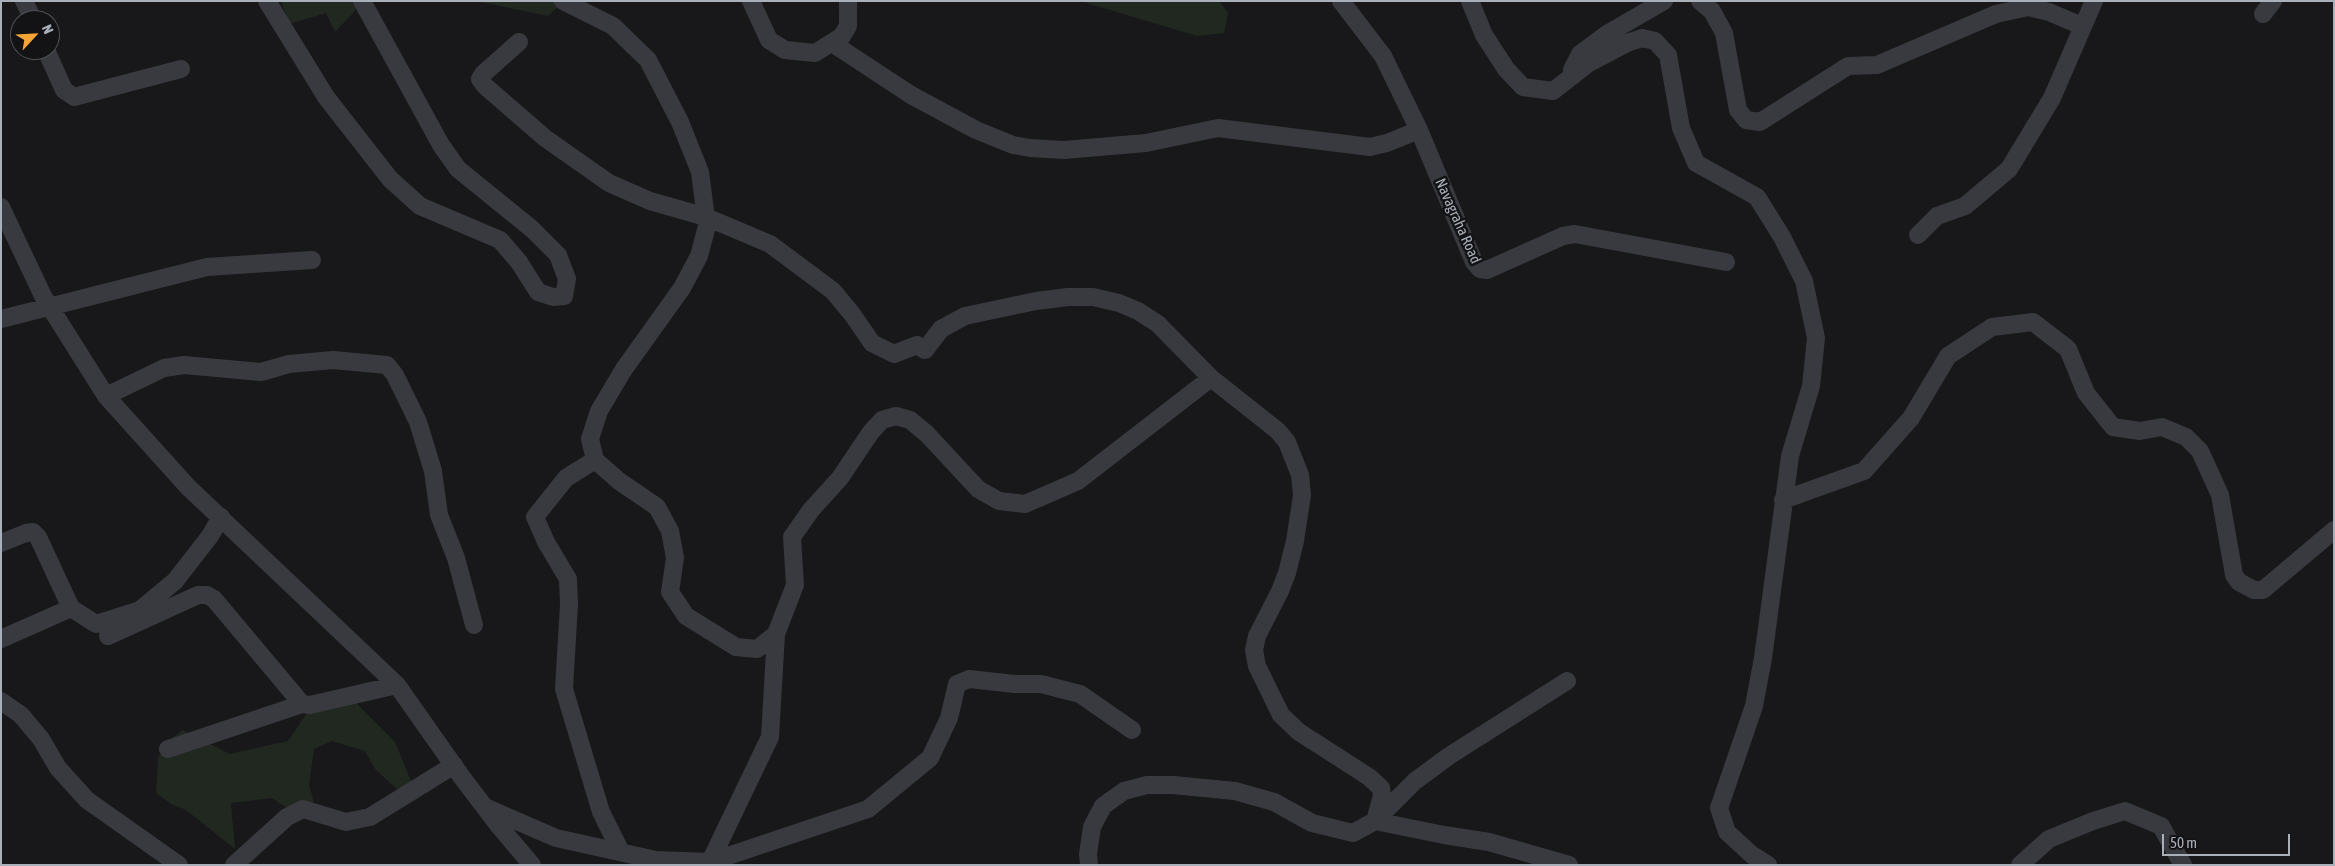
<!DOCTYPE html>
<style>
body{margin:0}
#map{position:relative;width:2335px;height:866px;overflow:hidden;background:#18181a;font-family:"Asap Condensed",sans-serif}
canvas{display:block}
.frame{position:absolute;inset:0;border:2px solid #aab0ba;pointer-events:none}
.north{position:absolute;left:10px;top:10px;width:50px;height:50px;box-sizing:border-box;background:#131315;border:1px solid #4f5257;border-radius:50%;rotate:65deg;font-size:14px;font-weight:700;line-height:20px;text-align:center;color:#aab0ba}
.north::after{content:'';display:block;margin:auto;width:18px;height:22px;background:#f5a436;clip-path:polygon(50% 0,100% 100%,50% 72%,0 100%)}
.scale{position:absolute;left:2162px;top:834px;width:128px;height:22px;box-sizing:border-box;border:2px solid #aab0ba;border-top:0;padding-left:6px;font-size:15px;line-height:18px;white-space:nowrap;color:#aab0ba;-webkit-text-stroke:4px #131315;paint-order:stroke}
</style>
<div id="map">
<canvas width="2335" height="866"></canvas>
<div class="frame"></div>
<div class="north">N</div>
<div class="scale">50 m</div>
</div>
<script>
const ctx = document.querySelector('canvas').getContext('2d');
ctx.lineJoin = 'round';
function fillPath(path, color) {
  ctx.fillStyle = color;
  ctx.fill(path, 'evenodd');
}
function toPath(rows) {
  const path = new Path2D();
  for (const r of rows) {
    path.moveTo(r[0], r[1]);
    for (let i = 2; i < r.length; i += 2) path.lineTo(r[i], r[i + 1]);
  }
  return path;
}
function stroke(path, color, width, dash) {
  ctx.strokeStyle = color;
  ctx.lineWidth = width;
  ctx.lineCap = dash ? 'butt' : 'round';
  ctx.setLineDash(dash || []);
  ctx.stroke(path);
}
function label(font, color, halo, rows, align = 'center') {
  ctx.font = font + ' "Asap Condensed",sans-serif';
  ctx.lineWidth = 5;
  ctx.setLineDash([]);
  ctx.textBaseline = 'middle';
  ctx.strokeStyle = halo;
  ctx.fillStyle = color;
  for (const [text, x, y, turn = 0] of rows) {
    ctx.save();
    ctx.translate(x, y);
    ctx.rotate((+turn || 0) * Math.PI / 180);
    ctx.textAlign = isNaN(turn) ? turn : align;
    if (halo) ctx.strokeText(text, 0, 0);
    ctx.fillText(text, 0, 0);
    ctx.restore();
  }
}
const green = toPath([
 [281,1,361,1,353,13,335,32,326,13,289,24],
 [476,1,564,1,548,16],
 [1080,1,1219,1,1228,13,1224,33,1197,36],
 [345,692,395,742,416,793,399,791,375,769,365,751,332,741,314,749,309,785,314,802,287,808,272,798,231,803,235,849,186,810,171,804,156,793,158,758,167,743,182,730,230,754,288,741,307,713]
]);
const street = toPath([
 [24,1,33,20],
 [267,1,326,97,390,179,420,206,500,240,519,262,538,292,553,297,564,296,567,279,558,255,532,229,458,169,441,145,362,1],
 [563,1,613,26,648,60,680,122,700,172,707,226,699,256,682,288,624,369,599,411,590,439,595,460,619,481,657,507,670,531,675,558,670,592,686,616,736,647,757,649,776,634,795,585,792,537,811,510,840,478,871,432,882,420,896,416,910,420,927,434,978,489,999,501,1025,504,1078,481,1211,378],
 [751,1,769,40,785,50,815,53,842,36,848,26,848,1],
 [1341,1,1383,56,1419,130,1474,262,1480,269,1487,270,1563,236,1575,234,1726,262],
 [1470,1,1484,35,1506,69,1523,87,1553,91,1589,63,1627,43,1642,38,1655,41,1668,55,1681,128,1696,163,1757,197,1782,237,1804,281,1816,338,1811,386,1790,456,1763,658,1754,706,1719,808,1727,832,1752,855,1768,865],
 [1700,1,1712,11,1724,33,1738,110,1746,120,1760,122,1848,66,1877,65,1996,14,2028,7,2049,12,2082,26],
 [2263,14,2273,1],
 [519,42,483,74,480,79,485,86,545,138,609,183,650,201,706,217,770,244,833,291,852,314,872,343,894,354,917,345,925,350,941,329,965,316,1036,301,1068,297,1093,297,1119,303,1138,311,1158,324,1211,378,1278,431,1287,442,1300,475,1302,495,1295,541,1287,573,1280,591,1257,636,1254,650,1257,666,1281,715,1299,732,1369,777,1381,788,1382,795,1375,821,1353,833,1312,823,1274,802,1235,791,1173,785,1147,785,1124,791,1103,806,1092,827,1088,854,1089,865],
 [832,43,911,95,976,130,1013,145,1030,148,1064,150,1146,143,1218,128,1370,147,1387,143,1419,130],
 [46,50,64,90,74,97,181,69],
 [1572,70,1580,54,1607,34,1664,1],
 [1,207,43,296,106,396,188,487,397,685,461,776,499,826,532,865],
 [1918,235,1937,216,1965,206,2009,169,2052,98,2094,1],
 [1,319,207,267,312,260],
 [106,396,164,368,184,365,261,372,289,364,333,360,387,365,395,375,418,422,433,471,439,515,456,558,474,625],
 [595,460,566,478,535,517,546,542,568,579,569,604,564,689,601,812,621,852],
 [1783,500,1864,471,1911,418,1948,356,1992,327,2033,322,2068,349,2086,393,2113,427,2140,431,2162,427,2186,437,2200,451,2220,495,2234,575,2239,582,2254,590,2263,590,2334,530],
 [1,543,26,533,33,532,38,537,71,608],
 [108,636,198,595,207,595,214,599,302,704,310,705,397,685],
 [1,639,71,608,96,624,140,610,175,581,210,536,221,517],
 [1,701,21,715,41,739,58,768,87,800,179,865],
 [168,749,302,704],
 [487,808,556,838,656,860,710,862,868,809,930,758,949,718,957,684,969,679,1015,684,1041,684,1080,694,1132,730],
 [1376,820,1415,781,1449,756,1567,681],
 [1375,821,1444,835,1489,842,1569,865],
 [710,862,770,737,776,634],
 [234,865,287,817,303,809,346,822,370,817,454,765],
 [2020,865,2049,839,2093,821,2125,811,2161,826,2183,865]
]);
const streetNames = [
 ["Navagraha Road",1458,221,66]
];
fillPath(green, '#202820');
stroke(street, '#393a3f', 18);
label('15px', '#aab0ba', '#131315', streetNames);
</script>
